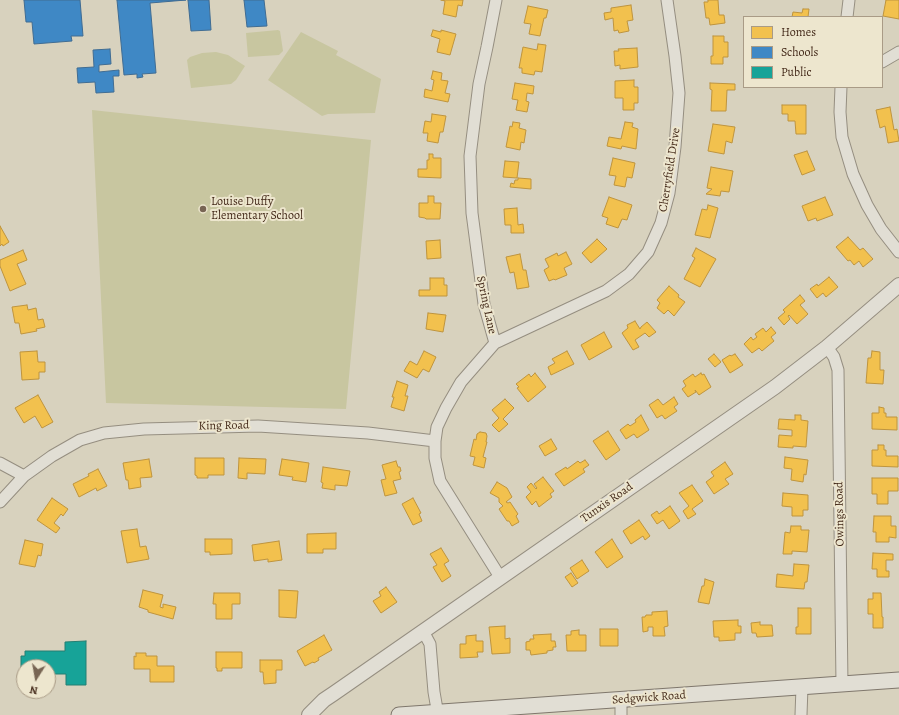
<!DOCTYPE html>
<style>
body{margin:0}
#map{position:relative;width:899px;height:715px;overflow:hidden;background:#d8d2be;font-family:Alegreya,serif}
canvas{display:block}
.legend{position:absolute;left:743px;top:16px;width:140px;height:72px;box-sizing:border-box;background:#ede6ce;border:1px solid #a99b86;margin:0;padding:5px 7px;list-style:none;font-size:12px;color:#442a1a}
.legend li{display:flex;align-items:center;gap:8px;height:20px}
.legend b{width:20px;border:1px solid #a99b86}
.north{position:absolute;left:16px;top:659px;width:40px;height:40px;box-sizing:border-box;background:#ede6ce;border:1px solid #a99b86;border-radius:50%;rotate:191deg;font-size:11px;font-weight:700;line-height:16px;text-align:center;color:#442a1a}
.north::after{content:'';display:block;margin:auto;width:14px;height:18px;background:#786553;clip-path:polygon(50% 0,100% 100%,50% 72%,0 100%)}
</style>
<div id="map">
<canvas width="899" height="715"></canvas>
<ul class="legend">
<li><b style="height:11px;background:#f2c14e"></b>Homes</li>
<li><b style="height:11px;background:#3f88c5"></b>Schools</li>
<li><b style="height:11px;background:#17a398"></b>Public</li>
</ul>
<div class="north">N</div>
</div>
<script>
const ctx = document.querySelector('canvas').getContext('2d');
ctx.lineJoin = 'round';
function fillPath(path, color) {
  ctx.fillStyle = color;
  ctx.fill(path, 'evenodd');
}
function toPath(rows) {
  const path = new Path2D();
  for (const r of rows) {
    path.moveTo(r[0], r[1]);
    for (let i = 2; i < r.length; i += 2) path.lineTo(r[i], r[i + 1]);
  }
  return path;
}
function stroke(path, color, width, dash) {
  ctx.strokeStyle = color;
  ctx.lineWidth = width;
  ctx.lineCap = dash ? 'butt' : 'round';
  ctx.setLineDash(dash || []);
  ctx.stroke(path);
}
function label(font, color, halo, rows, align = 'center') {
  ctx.font = font + ' Alegreya,serif';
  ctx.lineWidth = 4;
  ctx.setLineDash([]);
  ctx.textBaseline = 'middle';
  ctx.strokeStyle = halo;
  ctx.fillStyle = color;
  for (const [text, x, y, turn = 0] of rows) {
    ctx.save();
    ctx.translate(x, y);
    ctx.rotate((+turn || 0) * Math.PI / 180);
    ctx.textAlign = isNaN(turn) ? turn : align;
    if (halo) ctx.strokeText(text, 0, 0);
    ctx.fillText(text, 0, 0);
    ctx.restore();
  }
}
const green = toPath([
 [278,30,280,31,283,51,279,55,248,57,246,33],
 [301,32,338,51,336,55,381,79,375,113,328,114,322,116,268,80],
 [216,52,228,55,245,66,236,80,231,84,191,88,187,60,190,57,202,53],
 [92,110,371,140,346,409,106,403]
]);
const homes = toPath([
 [441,0,463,0,462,6,458,5,456,17,443,14,445,1,441,0],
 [708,0,718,0,719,15,724,15,725,23,710,25,709,18,706,18,704,2,708,2,708,0],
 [886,0,899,0,899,19,883,16,886,0],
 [631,5,633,20,627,21,629,31,619,33,618,30,614,31,613,18,605,20,604,13,611,12,611,8,631,5],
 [528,6,548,10,546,18,544,18,540,36,529,34,531,24,524,23,528,6],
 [803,9,809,9,808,17,792,17,793,12,802,13,803,9],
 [433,30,441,32,441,30,456,34,450,55,437,52,440,39,431,36,433,30],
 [713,36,724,36,724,42,728,42,728,57,723,57,723,64,711,64,711,56,713,56,713,36],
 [538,44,546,45,542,72,535,71,534,75,522,73,522,68,519,68,523,47,537,50,538,44],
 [637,48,638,67,620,69,620,65,615,66,614,51,619,51,618,49,637,48],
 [433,71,442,73,441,80,448,81,445,93,450,94,448,102,424,97,425,89,432,91,434,80,431,79,433,71],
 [634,80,634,87,638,87,638,103,634,103,634,110,623,110,623,98,615,98,615,81,634,80],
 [515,83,534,86,533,94,527,93,526,101,529,102,527,112,516,110,518,100,512,99,515,83],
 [710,83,735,84,735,90,727,90,726,111,711,111,712,90,710,89,710,83],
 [782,105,806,105,806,134,796,134,795,121,788,121,788,114,782,114,782,105],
 [890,107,894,130,897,129,899,141,888,143,885,126,880,128,876,110,890,107],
 [432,114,446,116,443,132,440,132,438,143,427,141,428,133,423,133,425,121,431,122,432,114],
 [513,122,520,123,519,128,526,130,524,143,521,142,520,150,506,147,510,126,512,127,513,122],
 [625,122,633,123,632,127,638,129,636,149,622,146,621,149,607,146,609,137,621,139,625,122],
 [713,124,735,127,732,143,726,141,724,154,708,151,713,124],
 [807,151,815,170,802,175,794,155,807,151],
 [429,154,433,154,433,158,441,158,441,178,418,177,418,169,427,169,427,160,429,160,429,154],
 [613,158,635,163,632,178,627,177,625,187,614,185,616,176,609,175,613,158],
 [505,161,519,162,517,178,503,177,505,161],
 [711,167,733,171,729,192,721,191,720,196,706,194,712,189,707,188,711,167],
 [518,178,531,179,531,189,510,187,511,183,514,184,515,180,518,180,518,178],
 [428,196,434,196,434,203,441,203,440,219,426,219,425,218,419,217,419,203,428,203,428,196],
 [609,197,632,205,627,220,622,219,618,228,606,224,608,218,602,216,609,197],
 [825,197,833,215,817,221,816,218,808,221,802,206,825,197],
 [708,205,718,208,710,238,695,235,702,209,707,210,708,205],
 [517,208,518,225,523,224,524,233,511,233,511,225,505,225,504,209,517,208],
 [0,226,9,242,3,246,2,244,0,246,0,226],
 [848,237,860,250,863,248,873,259,863,267,859,261,854,265,850,260,848,261,836,247,848,237],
 [597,239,607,249,591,263,582,253,597,239],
 [440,240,441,258,427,259,426,241,440,240],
 [696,248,716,259,700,287,684,279,695,258,692,256,696,248],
 [23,250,27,260,17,264,26,284,10,291,0,266,0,260,23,250],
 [566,252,572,264,564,268,567,275,555,280,554,279,549,281,544,270,549,267,545,259,557,253,558,256,566,252],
 [520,254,523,270,526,270,529,287,517,289,514,272,510,273,506,257,520,254],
 [829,277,838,287,826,297,823,293,817,298,810,289,817,284,818,286,829,277],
 [430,278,444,278,444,285,447,285,447,296,419,296,419,290,430,290,430,278],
 [669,286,679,295,678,297,685,302,674,316,668,310,664,314,657,308,660,303,657,300,669,286],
 [800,295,805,301,800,305,808,314,797,324,789,315,788,316,790,319,784,325,778,318,785,312,783,310,800,295],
 [27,305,28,310,36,308,38,320,43,319,45,327,36,329,37,331,21,334,19,323,15,323,12,307,27,305],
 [428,313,446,315,443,332,426,329,428,313],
 [635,321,640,329,641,327,647,322,656,332,649,337,645,333,635,340,639,347,633,350,622,333,628,328,627,325,635,321],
 [771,327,776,333,771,337,774,341,762,351,759,348,752,353,744,344,751,337,753,340,757,337,755,334,763,328,766,332,771,327],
 [604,332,612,347,589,360,581,345,604,332],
 [37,351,38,362,45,362,45,372,39,372,39,379,22,380,20,352,37,351],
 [424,351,436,357,429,372,423,369,417,378,404,371,410,361,417,365,424,351],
 [567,351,574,364,551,375,548,367,555,363,552,359,567,351],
 [872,351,880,352,880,370,884,370,883,384,866,383,868,358,871,358,872,351],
 [714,354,721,362,715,367,708,359,714,354],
 [735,354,743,365,730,373,722,360,730,355,731,356,735,354],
 [535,373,546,387,528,402,517,388,519,387,516,384,529,374,531,377,535,373],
 [701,373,702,375,704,374,711,387,699,395,695,390,696,392,688,397,682,389,686,386,683,381,693,374,695,377,701,373],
 [397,381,408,385,405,396,408,396,404,411,391,407,394,397,392,397,397,381],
 [38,395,53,422,42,428,35,416,24,423,15,408,38,395],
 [674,397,678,404,674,407,677,411,665,419,662,415,657,418,649,405,658,399,663,405,674,397],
 [505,399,514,408,503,419,508,424,499,432,492,425,499,418,492,410,505,399],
 [879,407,884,408,884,413,886,413,886,417,897,417,897,430,872,429,872,413,879,413,879,407],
 [641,415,649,430,637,438,634,434,626,439,620,430,628,424,630,426,636,422,635,420,641,415],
 [795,415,801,415,801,420,808,421,806,447,793,446,793,448,778,447,779,435,792,436,792,430,778,429,779,419,795,420,795,415],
 [608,431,620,450,606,460,593,441,608,431],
 [480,432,486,433,487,436,486,442,487,442,483,457,486,458,484,468,473,465,475,457,470,456,474,439,476,440,477,434,480,432],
 [551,439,557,449,545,456,539,446,551,439],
 [878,445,884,445,884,450,886,450,886,456,898,456,898,467,872,466,872,450,878,450,878,445],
 [785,457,808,460,806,475,804,474,803,482,791,480,792,469,784,468,785,457],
 [195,458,224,458,224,475,208,475,208,478,197,478,197,476,195,475,195,458],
 [239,458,266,459,265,474,247,473,247,479,238,478,239,458],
 [149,459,152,477,140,478,141,487,129,489,128,480,126,480,123,463,149,459],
 [282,459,309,463,306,482,292,480,293,477,279,475,282,459],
 [585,460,589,465,583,469,585,472,564,486,555,474,566,467,567,469,578,461,580,463,585,460],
 [396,461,398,467,400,467,401,471,399,472,401,479,393,481,397,493,385,496,381,480,386,479,382,465,396,461],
 [725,462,733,474,725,479,729,484,714,494,706,482,714,476,711,472,725,462],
 [323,467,350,471,347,486,335,485,335,490,322,488,323,483,321,482,323,467],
 [98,469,107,486,97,491,96,488,79,497,73,484,89,476,88,474,98,469],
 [543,477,554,491,550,494,552,497,539,507,536,501,532,505,526,497,531,492,527,487,531,483,536,489,537,488,534,484,543,477],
 [872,478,898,478,898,491,888,491,888,504,877,504,877,494,872,494,872,478],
 [497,482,507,488,512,497,506,502,508,503,510,502,518,514,516,516,519,522,512,526,509,521,507,521,499,509,503,506,499,502,499,498,490,493,497,482],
 [692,485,703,501,692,509,696,514,688,519,683,511,689,506,679,493,692,485],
 [783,493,808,495,808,510,803,510,803,516,792,516,792,507,782,506,783,493],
 [52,498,68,509,63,516,61,514,54,523,60,528,56,533,37,520,52,498],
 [413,498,421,513,419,514,422,521,413,525,402,504,413,498],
 [670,506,680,521,669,529,663,520,657,524,651,515,657,511,659,514,670,506],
 [874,516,891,516,891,526,896,526,896,538,889,537,889,542,876,542,876,532,873,532,874,516],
 [639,520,650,536,645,540,643,536,631,544,623,531,639,520],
 [791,526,801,526,801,530,809,530,807,552,792,551,792,554,783,554,785,532,790,533,791,526],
 [137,529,140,547,146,546,149,559,127,563,121,531,137,529],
 [336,533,336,549,323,549,323,553,307,553,307,534,336,533],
 [205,539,232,539,232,554,210,555,210,552,205,552,205,539],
 [612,539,623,557,607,568,595,552,612,539],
 [25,540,43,544,41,556,38,555,35,567,19,564,25,540],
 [279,541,282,560,268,562,268,559,254,561,252,545,279,541],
 [441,548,449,561,444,564,451,576,442,582,433,567,437,565,430,554,441,548],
 [873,553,893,554,893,560,886,560,886,571,889,571,889,577,877,577,877,569,872,569,873,553],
 [582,560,589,571,577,579,570,568,582,560],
 [794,564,809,565,807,582,805,582,804,589,776,587,777,574,793,576,794,564],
 [571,573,578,583,572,587,565,577,571,573],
 [705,579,714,582,709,604,698,602,702,586,704,586,705,579],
 [386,587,397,602,381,613,373,601,381,596,379,592,386,587],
 [143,590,163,595,160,607,163,608,163,604,176,607,173,619,148,612,148,610,139,607,143,590],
 [279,590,298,591,296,618,279,617,279,590],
 [214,593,240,593,240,604,232,604,232,619,216,619,216,604,213,604,214,593],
 [873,593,881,593,882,617,883,617,883,628,873,628,873,614,868,614,868,599,873,599,873,593],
 [798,608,811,608,811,634,796,634,796,627,798,627,798,608],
 [667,611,668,626,664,627,665,636,653,636,653,627,648,627,648,631,643,632,642,617,645,617,646,615,652,615,652,612,667,611],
 [738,620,738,626,741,626,741,633,735,633,735,640,719,641,719,637,714,637,713,621,738,620],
 [760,622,760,625,772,625,773,636,757,637,756,633,752,633,751,623,760,622],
 [505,626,505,639,510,638,510,653,492,654,489,627,505,626],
 [600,629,618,629,618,646,600,646,600,629],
 [579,630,579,635,586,635,586,651,567,651,566,635,571,635,571,631,579,630],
 [551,634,551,641,555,641,556,647,553,647,553,650,547,651,547,653,531,655,530,650,526,650,526,642,530,641,530,639,534,639,533,635,551,634],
 [324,635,332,650,318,658,319,660,314,663,313,662,305,666,297,651,324,635],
 [476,635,476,641,483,641,483,652,477,652,478,657,460,658,460,644,466,644,466,636,476,635],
 [216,652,242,652,242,668,222,668,222,671,217,671,217,668,216,668,216,652],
 [136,653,146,653,146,656,157,656,157,666,174,666,174,682,150,682,150,669,134,669,134,656,136,657,136,653],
 [260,660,282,660,282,670,276,670,276,683,264,684,263,672,260,672,260,660]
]);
const schools = toPath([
 [24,0,80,0,83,36,71,36,72,41,34,44,32,22,26,22,24,0],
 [117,0,186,0,150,3,156,73,142,74,143,77,137,78,137,74,124,75,117,0],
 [188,0,209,0,211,30,191,31,188,0],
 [244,0,264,0,267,26,247,27,244,0],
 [110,49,111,64,99,65,99,72,119,70,119,76,113,76,114,92,96,93,95,82,78,83,77,68,94,67,93,50,110,49]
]);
const public = toPath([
 [86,641,86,685,66,685,66,674,48,674,48,667,24,667,24,671,21,671,21,656,25,656,25,651,65,651,65,642,86,641]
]);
const minor = toPath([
 [847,17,849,0],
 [882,62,899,52],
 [841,87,840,112,842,137,853,174,867,205,881,229,899,252],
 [495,343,484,304,472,213,470,156,479,84,487,47,496,0],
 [827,347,834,357,838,370,842,684],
 [0,463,24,476],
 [0,502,24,476,52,456,80,440,104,433,144,429,258,426,368,433,435,441],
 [500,577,440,481,435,458,435,441,437,427,446,408,461,382,495,343,606,291,629,274,648,252,661,223,669,193,675,147,679,93,675,56,667,0],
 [423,631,430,644,434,692,438,715],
 [621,715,621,700],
 [801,715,802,687]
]);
const tertiary = toPath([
 [309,715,324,700,333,694,775,387,827,347,899,285]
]);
const secondary = toPath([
 [399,715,899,680]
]);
const markers = [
 [203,209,4,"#786553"]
];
const streetNames = [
 ["Cherryfield Drive",670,170,-81],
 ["Spring Lane",486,305,78],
 ["King Road",224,426,-1],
 ["Tunxis Road",607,503,-35],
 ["Owings Road",840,514,-91],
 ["Sedgwick Road",649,698,-4]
];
const poiNames = [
 ["Louise Duffy",211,202],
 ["Elementary School",211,216]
];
fillPath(green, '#c8c6a0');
fillPath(homes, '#f2c14e');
stroke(homes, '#be943e', 1);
fillPath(schools, '#3f88c5');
stroke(schools, '#406c92', 1);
fillPath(public, '#17a398');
stroke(public, '#247f72', 1);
stroke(minor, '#958e80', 13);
stroke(tertiary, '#958e80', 16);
stroke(secondary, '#7f776c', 17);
stroke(minor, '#e1ded4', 11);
stroke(tertiary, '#e1ded4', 14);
stroke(secondary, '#e1ded4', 15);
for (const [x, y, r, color] of markers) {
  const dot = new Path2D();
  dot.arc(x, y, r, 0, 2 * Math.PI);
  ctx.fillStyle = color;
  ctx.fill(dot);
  stroke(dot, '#ede6ce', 1.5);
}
label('12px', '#442a1a', '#ede6ce', streetNames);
label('12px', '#442a1a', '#ede6ce', poiNames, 'left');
</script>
